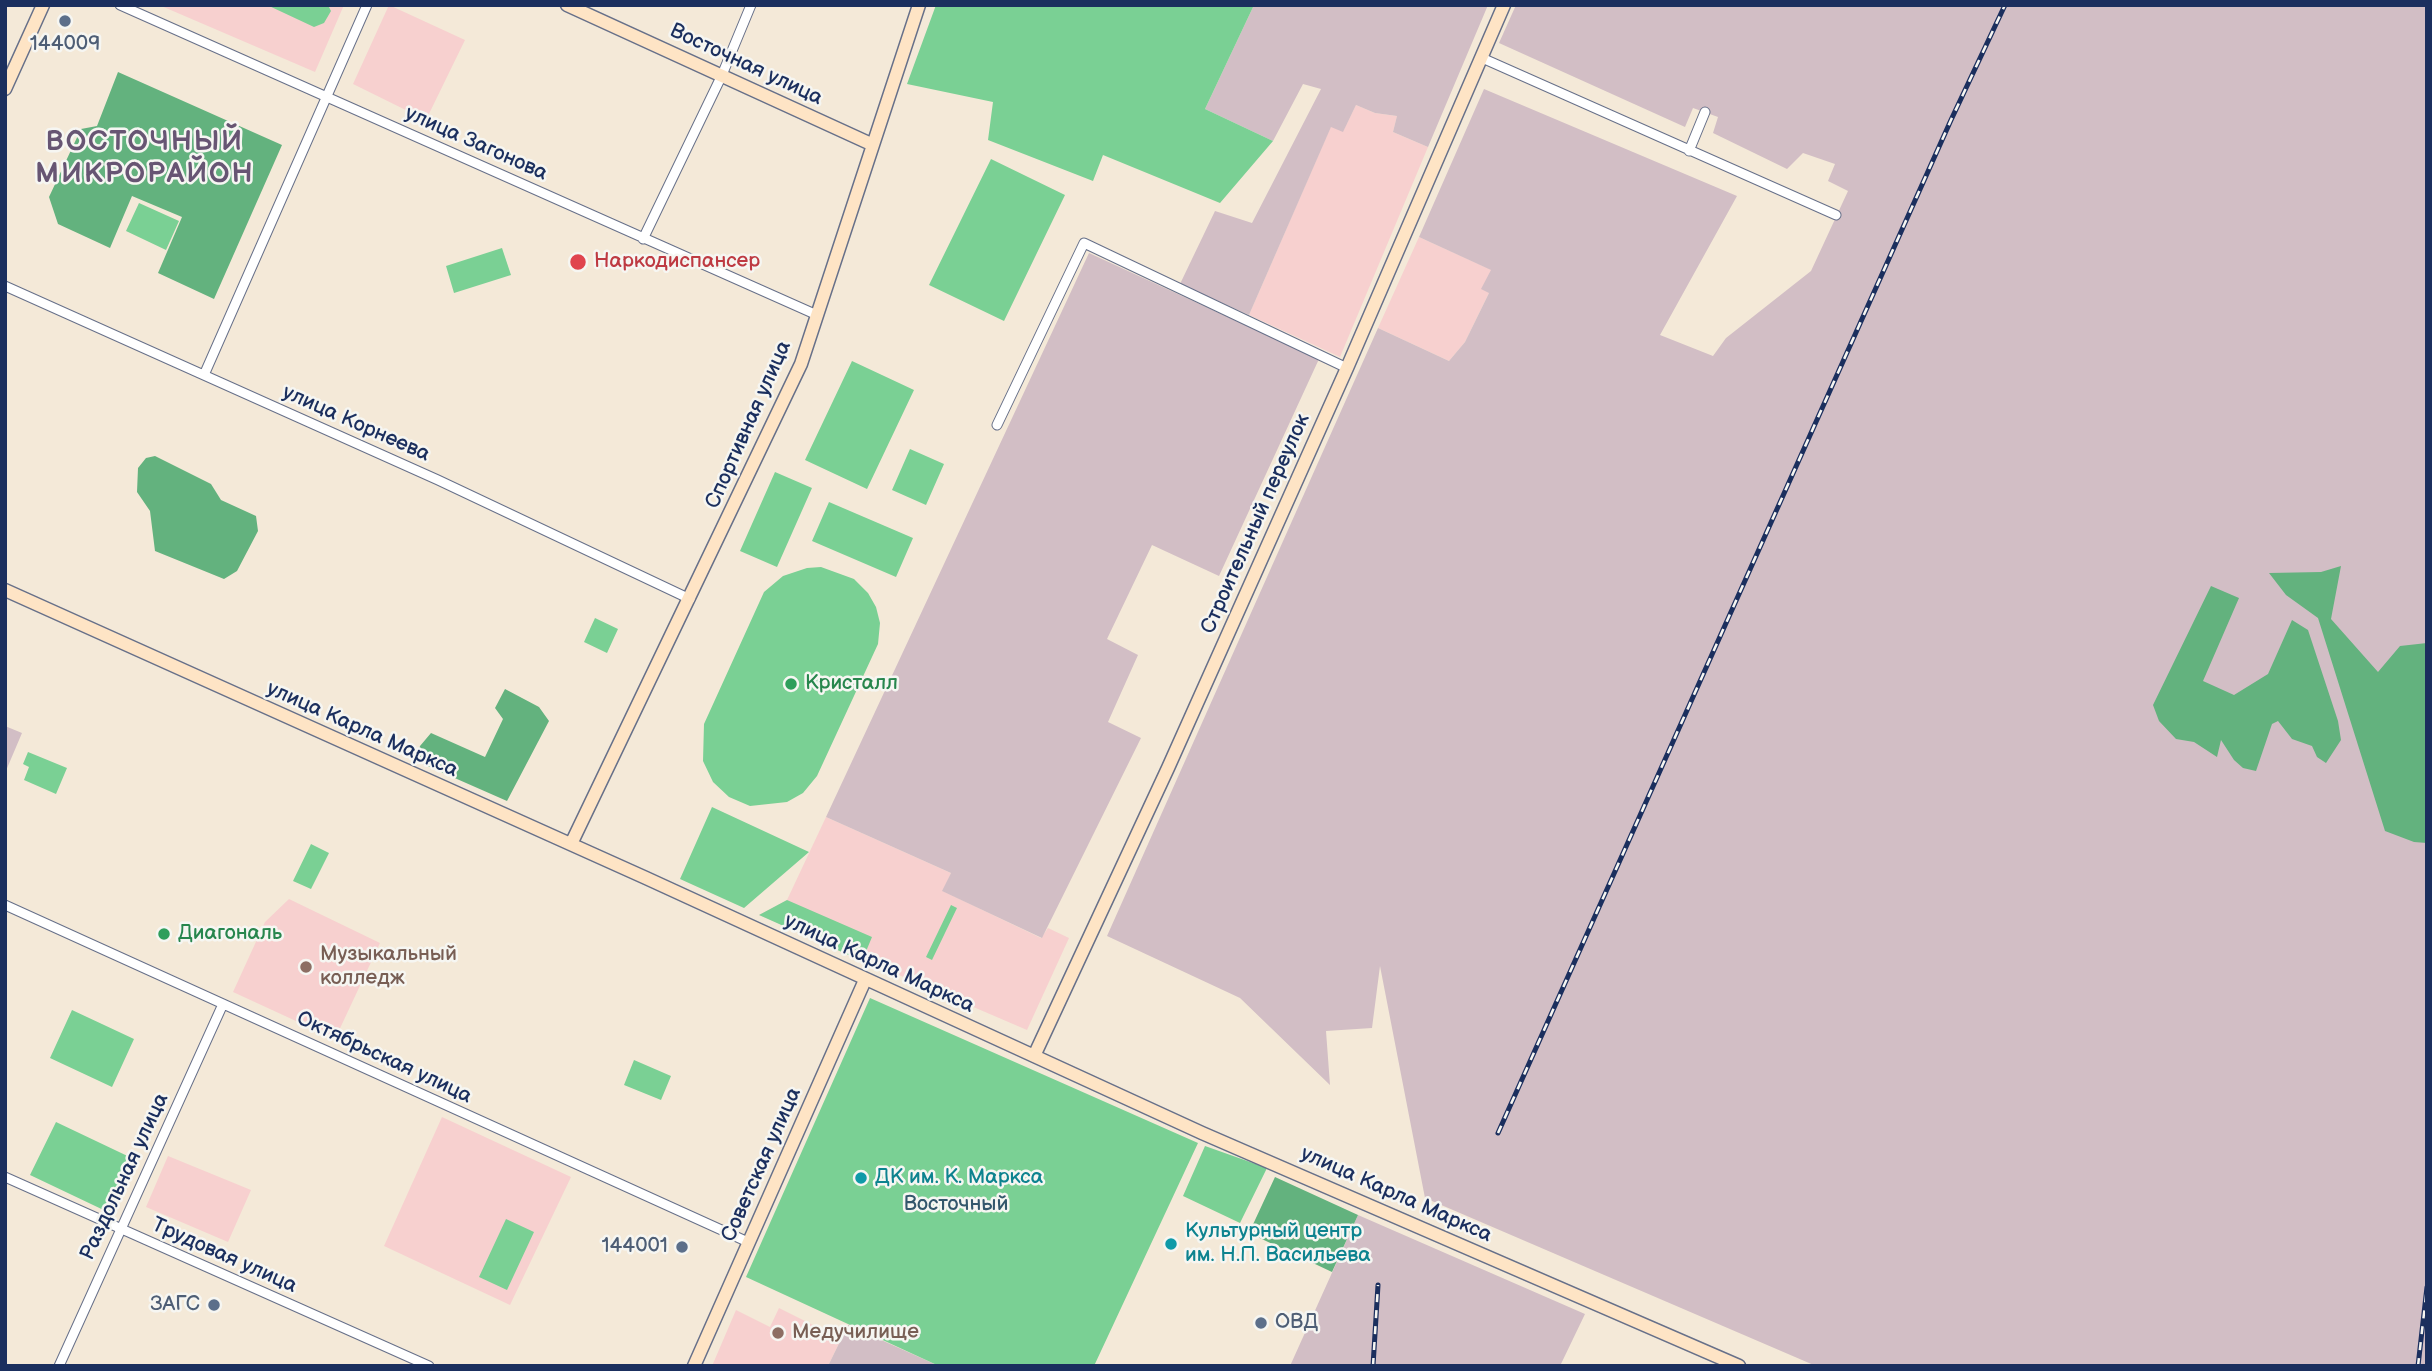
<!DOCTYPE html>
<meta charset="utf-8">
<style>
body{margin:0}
#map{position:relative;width:2432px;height:1371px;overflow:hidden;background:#f4e9d8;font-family:"Balsamiq Sans",sans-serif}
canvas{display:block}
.frame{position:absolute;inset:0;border:7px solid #1b2f5e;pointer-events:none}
</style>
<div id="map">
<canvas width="2432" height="1371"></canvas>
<div class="frame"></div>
</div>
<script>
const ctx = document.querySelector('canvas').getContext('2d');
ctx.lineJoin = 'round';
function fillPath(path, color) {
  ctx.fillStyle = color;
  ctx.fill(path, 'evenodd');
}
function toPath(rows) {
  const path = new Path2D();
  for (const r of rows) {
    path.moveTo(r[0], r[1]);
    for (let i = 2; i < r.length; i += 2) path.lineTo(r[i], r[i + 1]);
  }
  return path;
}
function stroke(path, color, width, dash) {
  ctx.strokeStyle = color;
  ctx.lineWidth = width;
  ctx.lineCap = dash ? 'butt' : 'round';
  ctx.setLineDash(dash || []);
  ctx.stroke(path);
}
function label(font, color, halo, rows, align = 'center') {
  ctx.font = font + ' "Balsamiq Sans",sans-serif';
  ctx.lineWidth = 5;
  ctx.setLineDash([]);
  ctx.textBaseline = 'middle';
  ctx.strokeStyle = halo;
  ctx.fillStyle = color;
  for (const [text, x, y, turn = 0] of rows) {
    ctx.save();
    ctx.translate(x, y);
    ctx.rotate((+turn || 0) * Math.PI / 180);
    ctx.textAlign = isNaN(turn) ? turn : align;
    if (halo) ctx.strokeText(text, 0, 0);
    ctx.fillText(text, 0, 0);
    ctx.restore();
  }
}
const built = toPath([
 [159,5,344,5,315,72],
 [389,5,465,40,426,120,353,84],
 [1356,105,1375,113,1397,116,1393,132,1428,147,1340,357,1249,315,1331,126,1343,131],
 [1419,237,1492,270,1489,293,1465,342,1449,361,1378,328],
 [826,817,951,873,943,891,1041,938,1048,928,1069,938,1027,1030,759,915,787,900],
 [289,899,380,943,335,1039,233,992,265,922],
 [442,1117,571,1177,510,1305,384,1246],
 [168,1156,251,1190,228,1242,146,1207],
 [779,1308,841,1339,828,1366,712,1366,736,1310,770,1327]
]);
const industrial = toPath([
 [1254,5,1488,5,1428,147,1393,132,1397,116,1375,113,1356,105,1343,132,1331,127,1249,315,1180,284,1215,211,1252,223,1321,89,1303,84,1273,141,1205,109],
 [1516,5,2427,5,2427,1366,1816,1366,1425,1198,1380,966,1372,1028,1326,1031,1330,1085,1240,998,1107,936,1378,328,1449,361,1465,342,1489,293,1481,289,1491,270,1419,237,1484,89,1737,196,1660,335,1713,356,1726,338,1811,271,1848,191,1828,181,1835,164,1803,153,1787,169,1713,133,1718,117,1693,108,1685,127,1499,43],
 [1089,253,1319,359,1219,576,1152,545,1107,639,1138,655,1108,722,1141,738,1042,938,942,891,951,873,826,817],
 [5,726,22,733,5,773],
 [1358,1215,1585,1314,1560,1366,1290,1366],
 [848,1325,939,1366,828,1366]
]);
const green = toPath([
 [267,5,328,5,331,11,324,23,314,27],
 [936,5,1254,5,1205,109,1273,141,1220,203,1103,155,1093,181,988,140,993,102,907,84],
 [991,159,1065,195,1004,321,929,285],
 [139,203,179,221,166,250,126,231],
 [502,248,511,275,454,293,446,266],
 [852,361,914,390,867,489,805,460],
 [910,449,944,464,926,505,892,490],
 [775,472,812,488,777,567,740,551],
 [829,502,913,538,896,577,812,541],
 [821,567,854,579,868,593,876,607,880,623,878,644,817,776,803,793,787,802,750,806,729,797,713,782,703,761,704,724,764,592,783,576,807,568],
 [595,618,618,629,607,653,584,642],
 [28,752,67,768,56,794,24,780,29,767,23,764],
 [712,807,809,852,744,908,680,879],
 [311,844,329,853,311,889,293,881],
 [787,900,872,937,862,961,759,915],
 [951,905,957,908,932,960,926,957],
 [870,998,1198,1143,1094,1366,939,1366,746,1277],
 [72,1010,134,1039,112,1087,50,1058],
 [634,1060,671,1076,661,1100,624,1085],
 [56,1122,138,1161,112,1214,30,1175],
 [1205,1146,1267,1168,1240,1223,1183,1196],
 [506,1219,534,1232,507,1290,479,1277]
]);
const forest = toPath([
 [118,72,282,145,214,299,158,273,182,217,132,196,110,248,58,224,49,197,81,129,97,126],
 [155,456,211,484,221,500,256,516,258,531,237,571,224,579,155,551,150,511,137,492,138,468,146,458],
 [2341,566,2331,619,2378,672,2400,646,2427,643,2427,843,2414,842,2385,831,2318,618,2286,595,2269,573,2321,572],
 [2211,586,2239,598,2203,681,2234,695,2268,674,2292,620,2308,630,2338,721,2341,740,2326,763,2317,757,2312,746,2292,739,2278,721,2272,724,2256,771,2243,768,2234,760,2221,740,2217,757,2194,742,2176,739,2159,721,2153,705],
 [505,689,539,707,549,721,507,801,416,761,420,746,431,733,485,757,503,719,495,708],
 [1275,1177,1358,1215,1332,1272,1249,1233]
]);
const street = toPath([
 [120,5,817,315],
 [1482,58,1836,215],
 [1689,151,1705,112],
 [643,239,722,75,751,5],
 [5,286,438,480,690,599],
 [204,375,367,5],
 [997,425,1084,243,1347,368],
 [5,905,748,1242],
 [5,1177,429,1366],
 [59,1366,223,1004]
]);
const secondary = toPath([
 [567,5,871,144],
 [5,89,43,5],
 [5,590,646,878,1202,1133,1739,1366],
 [571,844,801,364,919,5],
 [1034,1056,1168,768,1347,368,1504,5],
 [694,1366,865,980]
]);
const rail = toPath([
 [1498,1133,1951,120,2005,5],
 [1373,1366,1378,1285],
 [2418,1366,2427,1287]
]);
const markers = [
 [65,21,7,"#5c6f8a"],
 [578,262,9,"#e0444e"],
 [791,684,7,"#2e9e5b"],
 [164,934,7,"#2e9e5b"],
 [306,967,7,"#8d6e63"],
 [861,1178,7,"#0f9aa8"],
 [1171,1244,7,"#0f9aa8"],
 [682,1247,7,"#5c6f8a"],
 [214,1305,7,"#5c6f8a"],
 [1261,1323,7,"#5c6f8a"],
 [778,1333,7,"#8d6e63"]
];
const serviceNames = [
 ["144009",65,45,"center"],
 ["144001",668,1247],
 ["ЗАГС",200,1305],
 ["ОВД",1275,1323,"left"]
];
const streetNames = [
 ["Восточная улица",746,65,25],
 ["улица Загонова",476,144,24],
 ["улица Корнеева",356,424,24],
 ["Спортивная улица",749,425,-66],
 ["Строительный переулок",1256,524,-66],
 ["улица Карла Маркса",362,730,24],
 ["улица Карла Маркса",879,964,25],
 ["Октябрьская улица",384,1058,25],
 ["Советская улица",762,1165,-66],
 ["Раздольная улица",125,1177,-65],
 ["улица Карла Маркса",1396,1195,24],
 ["Трудовая улица",224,1256,24]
];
const healthNames = [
 ["Наркодиспансер",594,262]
];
const leisureNames = [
 ["Кристалл",805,684],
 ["Диагональ",178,934]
];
const educationNames = [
 ["Музыкальный",320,955],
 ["колледж",320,979],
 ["Медучилище",792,1333]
];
const cultureNames = [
 ["ДК им. К. Маркса",875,1178],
 ["Культурный центр",1185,1232],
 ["им. Н.П. Васильева",1185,1256]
];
const parkNames = [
 ["Восточный",956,1205]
];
const districtNames = [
 ["ВОСТОЧНЫЙ",145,143],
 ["МИКРОРАЙОН",145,175]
];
fillPath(built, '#f7d0cf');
fillPath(industrial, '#d2bec5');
fillPath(green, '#7ad094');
fillPath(forest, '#63b27e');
stroke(street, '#677089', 11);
stroke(secondary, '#677089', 15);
stroke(street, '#fff', 9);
stroke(secondary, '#fee4c5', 12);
stroke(rail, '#1b2f5e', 5);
stroke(rail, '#f6f6f2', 2.5, [8]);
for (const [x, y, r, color] of markers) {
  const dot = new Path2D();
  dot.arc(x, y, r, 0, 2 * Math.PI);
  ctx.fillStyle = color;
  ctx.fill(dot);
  stroke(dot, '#f6f6f2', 2.5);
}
label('21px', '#4e5e75', '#f6f6f2', serviceNames, 'right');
label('21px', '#1b2f5e', '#f6f6f2', streetNames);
label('21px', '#be3a42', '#f6f6f2', healthNames, 'left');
label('21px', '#27864d', '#f6f6f2', leisureNames, 'left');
label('21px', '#785e54', '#f6f6f2', educationNames, 'left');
label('21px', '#0d838f', '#f6f6f2', cultureNames, 'left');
label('21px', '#33576c', '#f6f6f2', parkNames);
ctx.letterSpacing = '2px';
label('bold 28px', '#675573', '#f6f6f2', districtNames);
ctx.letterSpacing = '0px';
</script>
